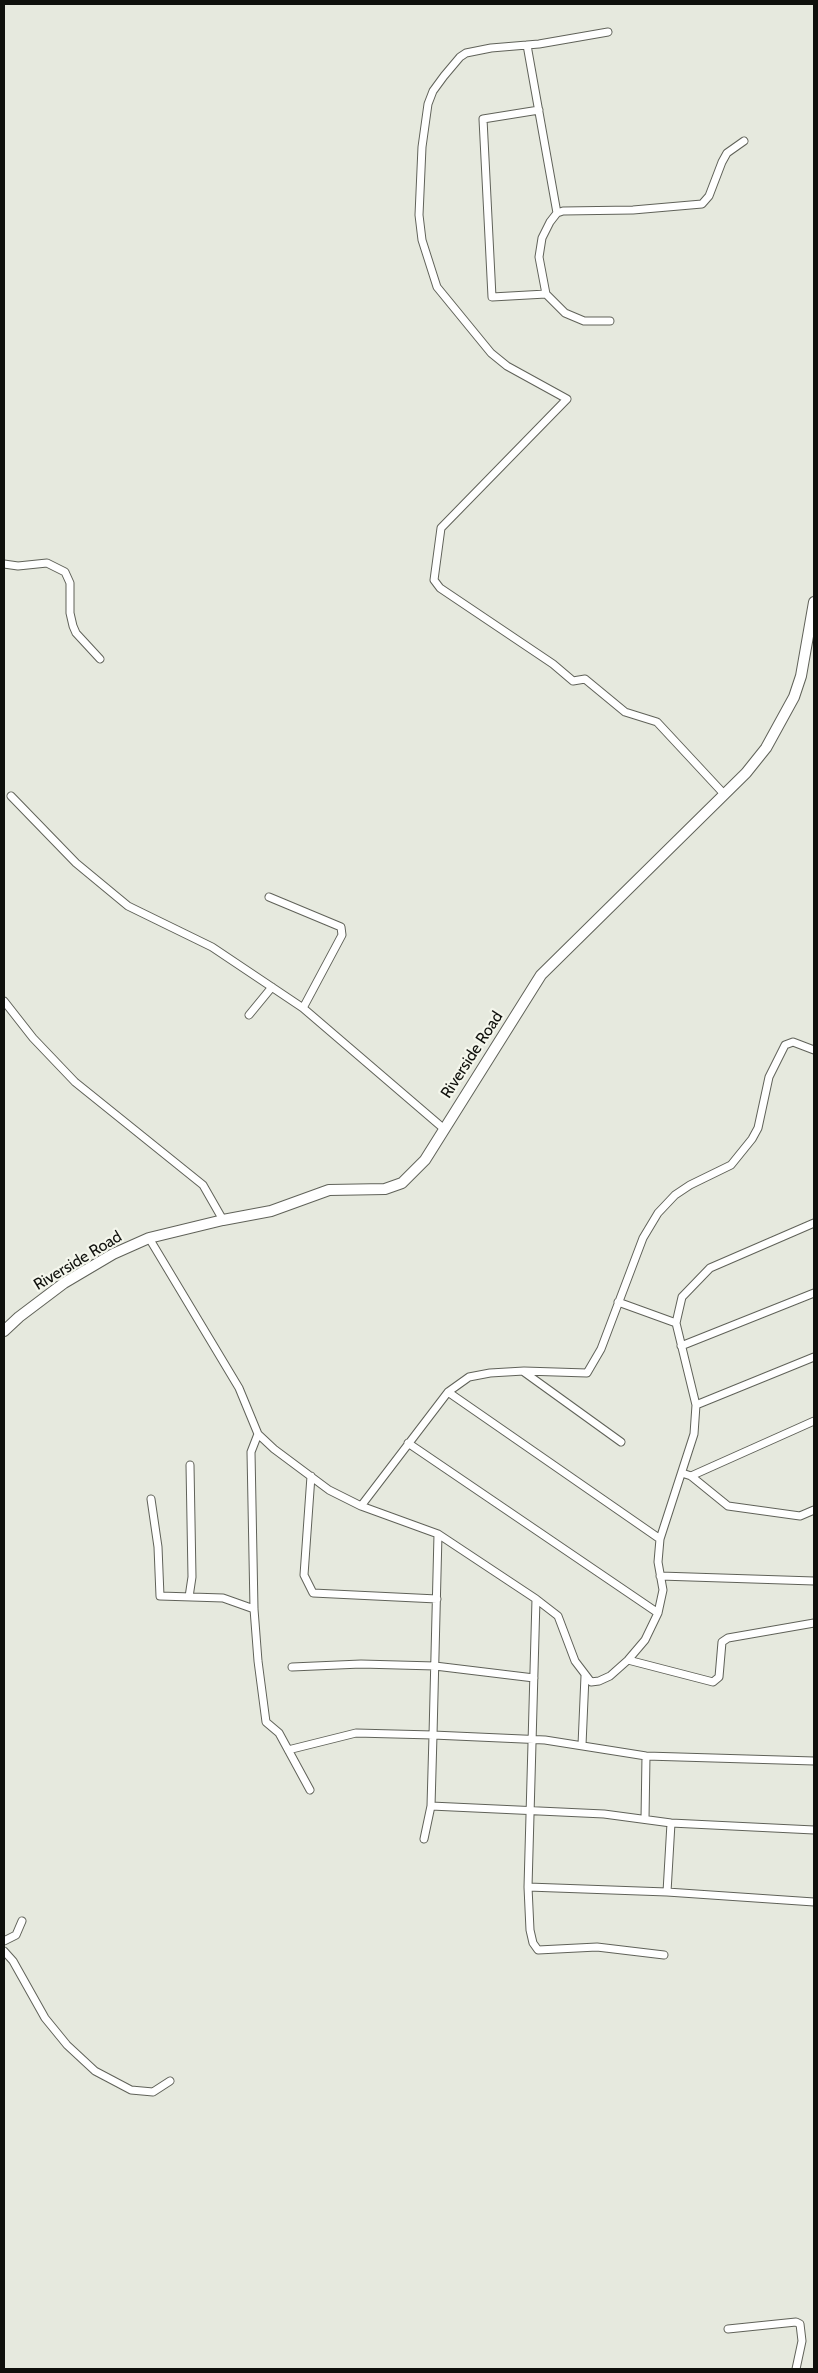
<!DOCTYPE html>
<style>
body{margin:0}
#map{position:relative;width:818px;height:2373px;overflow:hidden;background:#e6e9de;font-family:Cabin,sans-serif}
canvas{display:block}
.frame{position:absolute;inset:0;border:5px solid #0f100c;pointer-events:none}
</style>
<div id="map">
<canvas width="818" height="2373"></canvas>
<div class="frame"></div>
</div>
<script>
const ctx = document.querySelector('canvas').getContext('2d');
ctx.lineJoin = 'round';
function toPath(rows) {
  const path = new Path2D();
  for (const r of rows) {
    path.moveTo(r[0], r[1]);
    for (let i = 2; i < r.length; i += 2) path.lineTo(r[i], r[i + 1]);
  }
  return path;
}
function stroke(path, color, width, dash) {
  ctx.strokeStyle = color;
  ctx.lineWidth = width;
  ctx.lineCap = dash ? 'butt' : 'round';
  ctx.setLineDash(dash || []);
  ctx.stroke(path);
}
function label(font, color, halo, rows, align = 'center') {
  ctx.font = font + ' Cabin,sans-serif';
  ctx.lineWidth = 4.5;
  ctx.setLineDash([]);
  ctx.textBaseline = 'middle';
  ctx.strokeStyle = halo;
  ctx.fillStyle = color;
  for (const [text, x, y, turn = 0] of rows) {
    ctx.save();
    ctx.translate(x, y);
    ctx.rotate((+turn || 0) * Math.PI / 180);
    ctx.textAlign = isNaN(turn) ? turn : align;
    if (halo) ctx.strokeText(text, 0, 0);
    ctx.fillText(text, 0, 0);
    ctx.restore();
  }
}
const street = toPath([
 [608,32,539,44,491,48,466,53,460,57,444,76,433,91,428,104,422,147,419,215,422,240,437,287,491,353,507,366,567,399,441,528,434,580,440,588,553,664,573,681,585,679,625,712,657,722,724,794],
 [527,45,557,213],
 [539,110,483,119,492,297,546,294],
 [610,321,584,321,565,313,546,294,539,257,542,238,550,222,557,213,563,211,633,210,702,204,709,196,722,162,727,153,744,141],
 [4,564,18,566,47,563,65,572,70,583,70,613,73,626,76,633,100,659],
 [11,796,76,863,128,906,212,947,303,1008,443,1128],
 [269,897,341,927,342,935,303,1008],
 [4,1001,33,1038,75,1082,203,1185,223,1220],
 [249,1015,272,987],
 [149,1238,239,1388,258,1434,274,1449,329,1490,361,1506,438,1534,536,1599,558,1616,575,1661,591,1682,599,1681,610,1676,628,1660,645,1640,658,1613,663,1590,658,1562,660,1539,694,1434,696,1405,676,1323,682,1297,710,1268,814,1223],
 [618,1302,676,1323],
 [681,1346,814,1293],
 [524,1372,621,1442],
 [448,1392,660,1539],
 [696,1405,814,1357],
 [258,1434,251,1452,254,1609,258,1661,266,1722,279,1733,310,1790],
 [408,1443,658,1613],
 [682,1473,691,1476,728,1506,800,1516,814,1510],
 [311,1476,304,1575,313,1593,437,1599],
 [691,1476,814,1421],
 [151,1499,158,1547,160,1596,223,1598,254,1609],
 [361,1506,448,1392,469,1377,490,1373,524,1371,587,1373,601,1349,643,1238,658,1213,675,1195,690,1185,731,1165,752,1139,758,1128,769,1077,785,1045,793,1042,814,1050],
 [438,1534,433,1735,545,1740,646,1756,814,1761],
 [660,1576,814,1581],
 [189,1597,192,1577,190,1465],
 [536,1599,528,1887,530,1930,533,1943,538,1950,597,1947,664,1955],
 [628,1660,713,1682,719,1677,722,1642,728,1638,814,1623],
 [292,1667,361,1664,435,1666,534,1678],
 [582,1745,585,1676],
 [288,1750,356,1733,433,1735,431,1806,424,1839],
 [431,1806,604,1814,671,1823,814,1830],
 [645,1819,646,1756],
 [528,1887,667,1892,814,1902],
 [667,1892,671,1823],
 [4,1941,16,1935,22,1921],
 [4,1951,13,1961,45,2018,67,2045,95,2071,131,2090,153,2092,170,2081],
 [728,2329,796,2322,800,2324,802,2341,796,2369]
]);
const secondary = toPath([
 [4,1331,19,1317,64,1283,113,1254,149,1238,223,1220,271,1211,329,1190,385,1189,402,1183,425,1160,541,975,746,773,766,748,794,697,801,676,814,602]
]);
const streetNames = [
 ["Riverside Road",472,1055,-57],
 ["Riverside Road",78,1261,-31]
];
stroke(street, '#606259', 9);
stroke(secondary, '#606259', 12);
stroke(street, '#fff', 7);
stroke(secondary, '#fff', 10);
label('16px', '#0f100c', '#f4f6ec', streetNames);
</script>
